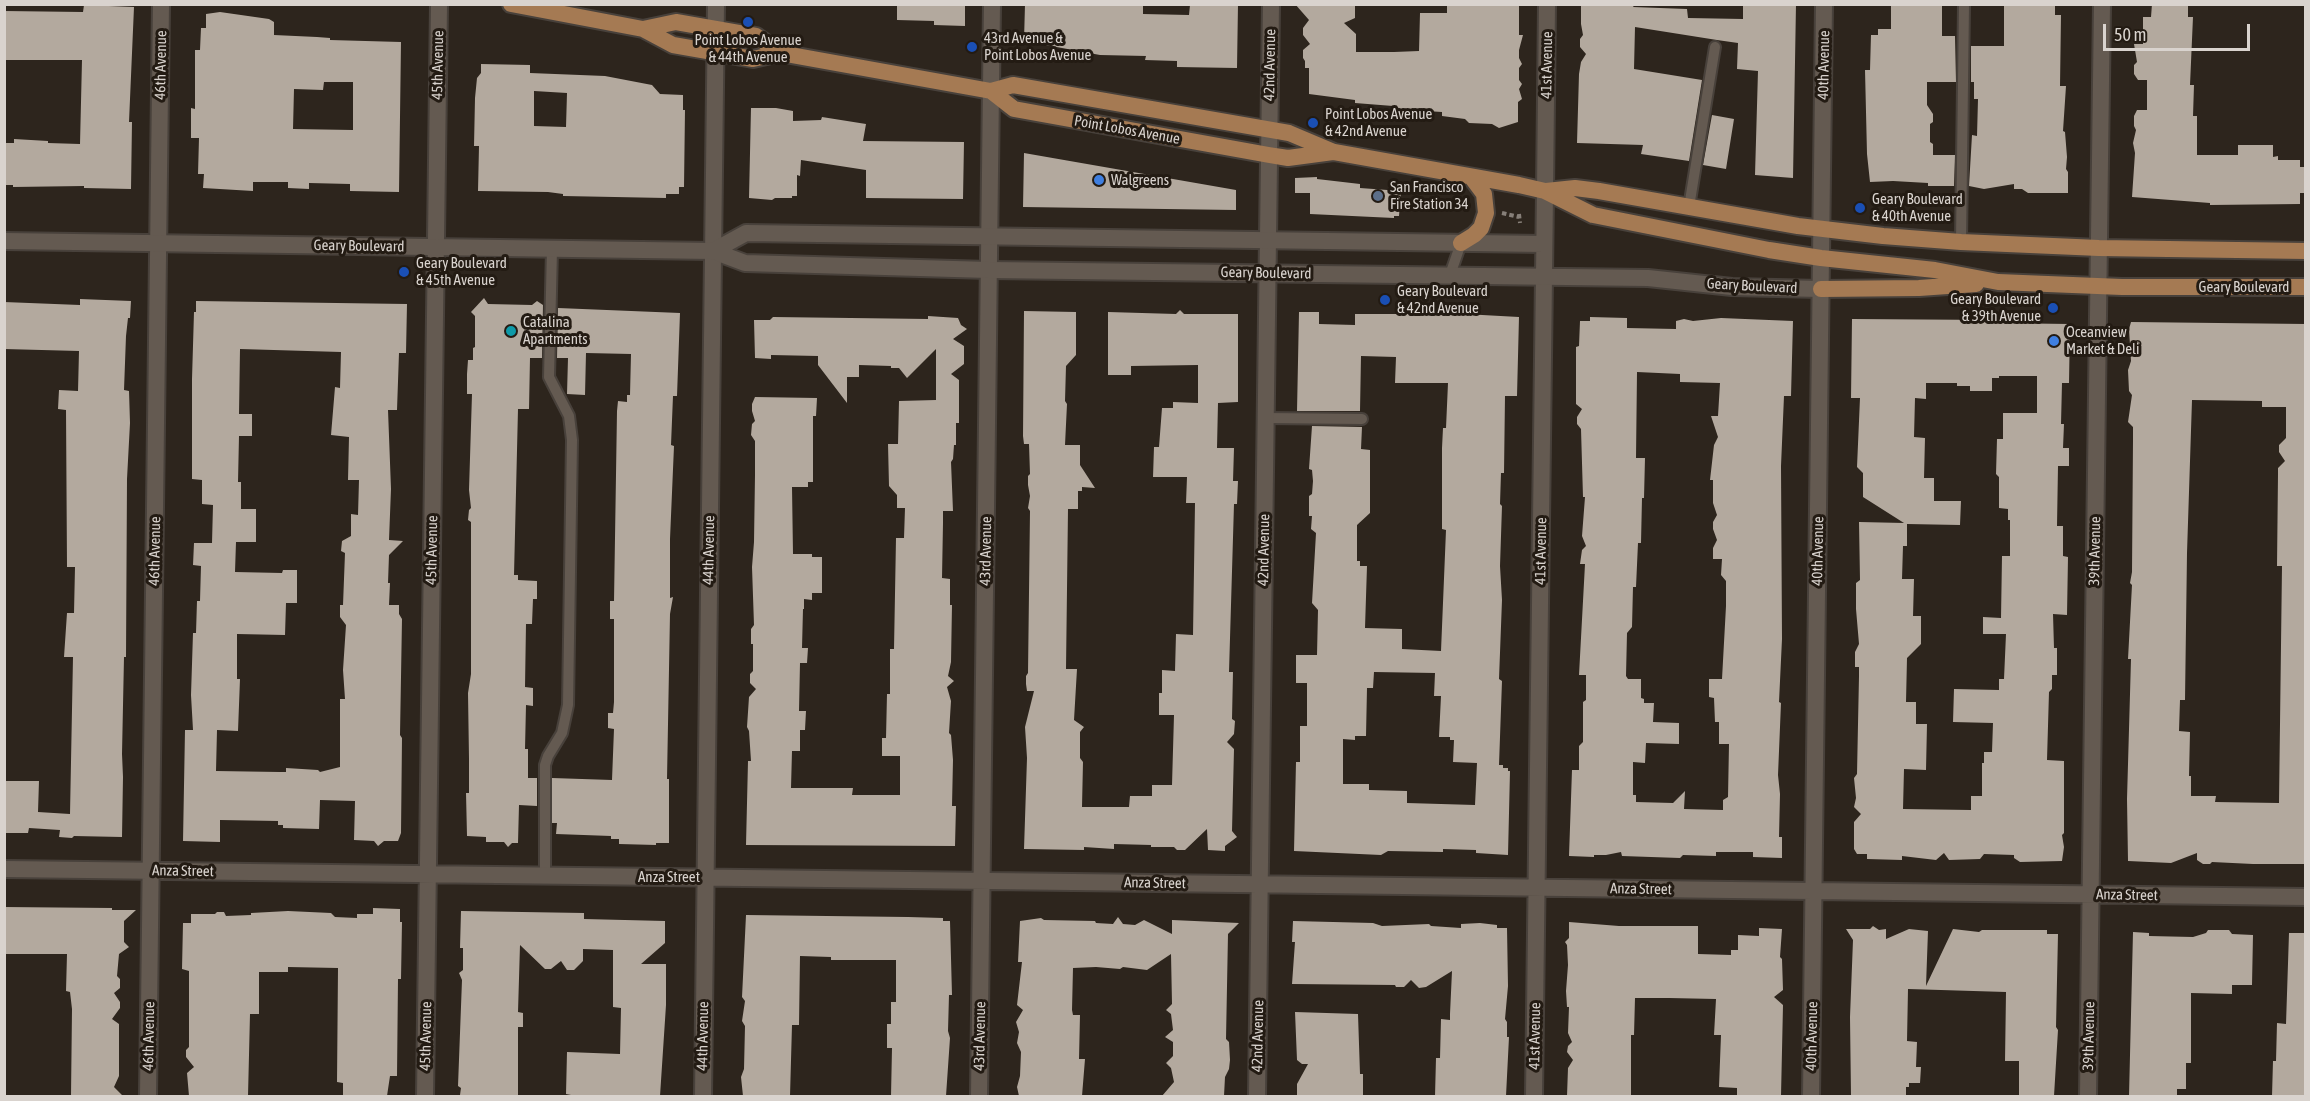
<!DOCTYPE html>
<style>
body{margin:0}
#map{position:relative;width:2310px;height:1101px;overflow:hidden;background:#2d251d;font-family:"Asap Condensed",sans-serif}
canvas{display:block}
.frame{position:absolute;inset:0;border:6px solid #d9d3ce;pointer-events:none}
.scale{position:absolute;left:2103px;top:24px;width:147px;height:27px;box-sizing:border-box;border:3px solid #d9d3ce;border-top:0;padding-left:8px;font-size:18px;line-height:21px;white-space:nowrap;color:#d9d3ce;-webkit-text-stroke:4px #231b13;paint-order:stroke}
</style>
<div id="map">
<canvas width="2310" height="1101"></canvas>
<div class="frame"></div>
<div class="scale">50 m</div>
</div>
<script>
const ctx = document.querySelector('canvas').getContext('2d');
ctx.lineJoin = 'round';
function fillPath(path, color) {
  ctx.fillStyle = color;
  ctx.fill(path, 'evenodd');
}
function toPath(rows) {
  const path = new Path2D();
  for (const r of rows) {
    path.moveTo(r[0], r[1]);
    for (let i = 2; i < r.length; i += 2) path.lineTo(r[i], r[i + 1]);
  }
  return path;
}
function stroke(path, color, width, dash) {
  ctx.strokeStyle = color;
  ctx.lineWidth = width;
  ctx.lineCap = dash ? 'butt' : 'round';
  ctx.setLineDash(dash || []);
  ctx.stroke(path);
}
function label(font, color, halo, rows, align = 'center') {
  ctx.font = font + ' "Asap Condensed",sans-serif';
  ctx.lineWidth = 6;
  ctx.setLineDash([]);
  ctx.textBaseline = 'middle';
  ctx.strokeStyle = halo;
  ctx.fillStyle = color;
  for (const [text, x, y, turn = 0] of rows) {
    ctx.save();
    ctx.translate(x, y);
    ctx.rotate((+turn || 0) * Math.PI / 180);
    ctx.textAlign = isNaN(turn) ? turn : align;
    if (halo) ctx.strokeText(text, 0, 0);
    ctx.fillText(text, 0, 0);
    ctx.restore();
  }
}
const building = toPath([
 [897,4,965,4,965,26,934,25,934,21,897,20],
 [1025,4,1143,4,1143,14,1189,15,1190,5,1238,4,1237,68,1177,67,1177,61,1145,60,1146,56,1100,55,1024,41],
 [1295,4,1355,4,1355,18,1344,23,1356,34,1356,52,1394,52,1419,51,1420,13,1447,13,1447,4,1519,4,1519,35,1523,35,1519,50,1519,58,1522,64,1519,68,1519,80,1522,84,1519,89,1522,99,1518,102,1518,122,1499,128,1492,124,1469,123,1465,119,1442,116,1442,112,1393,109,1393,106,1355,103,1355,100,1309,94,1309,68,1305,68,1305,61,1303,58,1303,50,1310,44,1303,35,1303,28,1309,20],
 [1581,4,1635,4,1633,7,1687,9,1688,18,1743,19,1743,4,1796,4,1793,178,1755,175,1758,71,1737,69,1738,43,1717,40,1635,27,1634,69,1702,80,1689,161,1641,154,1643,145,1577,143,1579,74,1581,62,1586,54,1580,47,1580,39,1583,35,1581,24],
 [1891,4,1942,4,1942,36,1955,36,1956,82,1927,82,1927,105,1933,114,1933,122,1930,124,1930,142,1933,144,1933,155,1955,155,1954,186,1928,186,1928,183,1893,181,1870,182,1867,154,1865,70,1870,70,1871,35,1878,35,1878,29,1891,29],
 [2004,4,2055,4,2055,15,2061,15,2060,86,2066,86,2063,131,2065,132,2067,157,2066,169,2068,172,2068,193,2028,193,2022,189,2014,189,2014,184,1984,189,1969,186,1972,135,1977,136,1978,99,1974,99,1974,82,1971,82,1971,46,2004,46],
 [2152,4,2188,4,2188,17,2193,17,2190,85,2194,85,2193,116,2197,116,2197,155,2238,155,2238,145,2273,145,2273,157,2278,156,2278,160,2300,160,2300,167,2306,167,2306,193,2300,193,2300,204,2210,205,2210,203,2132,197,2135,153,2133,143,2136,130,2134,126,2134,116,2137,110,2147,110,2147,80,2138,80,2134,74,2134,65,2137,62,2134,44,2143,44,2143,17,2151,17],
 [84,5,134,7,129,122,132,122,131,189,84,188,84,186,13,187,13,185,4,185,4,143,14,143,14,139,48,141,48,143,80,144,82,60,4,60,4,11,83,12],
 [220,12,269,19,274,22,274,35,317,37,330,38,330,40,401,42,399,192,350,191,350,184,309,183,309,189,288,188,288,182,253,182,253,191,203,188,204,174,198,174,199,138,191,138,191,108,195,109,195,50,200,50,201,28,206,28,206,14],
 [324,82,353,82,353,130,293,129,294,89,323,90],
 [481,64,530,65,530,73,605,76,652,85,660,94,683,95,683,110,685,110,684,187,679,187,679,194,666,194,666,198,563,196,563,194,548,192,478,191,479,146,474,146,475,98,477,78,481,73],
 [534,91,567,93,566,127,534,126],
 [751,108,776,108,793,111,793,121,821,120,822,117,866,124,863,141,964,142,963,199,866,198,866,170,801,160,800,176,797,175,797,196,792,196,792,198,775,198,772,200,749,198],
 [1712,115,1734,119,1726,169,1703,165],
 [1024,153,1236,190,1236,210,1023,207],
 [1317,177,1317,179,1360,184,1360,188,1401,191,1399,216,1394,216,1394,218,1310,214,1310,193,1295,193,1295,178],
 [484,298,488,304,532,305,537,301,543,305,542,358,530,358,529,409,518,409,514,575,518,575,518,580,537,581,537,599,533,599,532,624,526,624,525,687,533,688,533,706,526,705,525,749,528,749,528,778,537,778,537,806,519,805,518,843,512,843,508,847,504,842,486,842,486,837,467,836,466,793,469,793,469,759,468,693,471,674,471,522,468,520,469,510,471,508,469,490,472,394,467,394,467,374,468,360,473,360,473,348,475,347,475,316,471,312],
 [80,299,131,301,130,318,128,318,126,336,124,390,129,391,130,423,127,479,126,657,124,657,122,754,123,777,122,837,74,836,72,838,59,837,60,830,29,828,28,833,4,833,4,781,39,781,38,812,70,814,73,657,64,657,67,613,74,613,75,567,67,567,66,410,58,409,59,390,78,391,79,351,4,349,4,302,80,305],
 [196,301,407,304,406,353,399,353,397,410,388,410,391,489,389,540,403,541,389,555,388,583,390,583,389,605,399,605,399,614,402,619,400,735,402,738,401,833,398,841,384,841,378,846,374,841,354,840,355,801,320,800,319,829,283,828,283,825,278,825,278,821,220,820,220,842,183,841,185,730,193,730,191,695,193,633,196,633,197,601,200,601,201,566,193,565,194,543,212,543,213,505,202,504,202,480,192,479,192,379,194,312,196,312],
 [240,349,341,352,340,388,335,387,331,435,349,437,348,480,359,480,358,515,351,514,351,536,342,541,341,551,345,553,343,605,340,605,340,617,346,625,343,670,345,699,340,699,340,767,320,772,318,770,286,768,286,772,280,772,216,771,217,730,238,731,240,679,237,679,237,634,285,635,286,603,297,603,297,570,283,570,282,573,235,572,236,542,256,542,256,509,241,509,241,482,238,482,239,436,252,436,252,414,239,414],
 [558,308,680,313,677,396,673,396,671,445,674,446,670,539,670,598,673,597,670,614,667,779,669,779,669,843,656,843,656,845,619,844,619,839,611,839,611,836,556,834,557,823,552,823,552,778,612,780,614,729,608,728,608,713,613,713,614,702,614,619,610,619,610,601,614,601,617,411,618,401,627,402,627,395,630,395,631,354,586,353,585,395,567,394,568,358,557,358],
 [1180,310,1184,314,1238,314,1238,402,1218,403,1217,448,1234,448,1233,481,1238,481,1237,504,1234,504,1229,672,1233,672,1232,719,1235,721,1234,734,1227,742,1234,749,1232,831,1237,837,1225,846,1225,851,1208,850,1207,829,1185,850,1177,850,1174,847,1151,847,1151,845,1114,844,1114,849,1084,847,1084,850,1024,849,1027,758,1025,727,1034,691,1027,691,1026,684,1026,676,1028,673,1030,511,1028,508,1030,496,1028,485,1028,476,1030,474,1029,444,1024,444,1023,436,1024,311,1076,312,1076,355,1066,366,1065,401,1067,404,1065,445,1080,445,1080,465,1095,488,1082,487,1082,491,1078,491,1078,509,1068,509,1066,669,1077,669,1074,720,1084,727,1080,732,1080,758,1083,762,1082,807,1129,807,1130,796,1152,796,1152,785,1172,785,1174,715,1159,715,1159,693,1162,693,1162,670,1175,671,1176,634,1193,635,1195,503,1186,503,1187,477,1153,477,1154,447,1159,447,1162,408,1173,408,1173,402,1198,403,1198,365,1131,366,1131,375,1108,375,1108,312,1176,314],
 [1299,312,1319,312,1319,324,1355,325,1355,314,1464,314,1519,317,1517,396,1505,396,1504,473,1501,473,1500,504,1502,506,1500,566,1502,600,1499,679,1502,681,1499,765,1503,765,1503,768,1508,768,1508,771,1510,771,1508,855,1476,853,1476,850,1443,849,1443,852,1388,851,1381,855,1294,851,1296,762,1300,762,1300,726,1307,726,1307,683,1296,683,1296,655,1317,655,1318,610,1312,603,1316,533,1311,529,1312,516,1309,516,1309,496,1312,494,1313,481,1312,470,1309,469,1312,426,1362,427,1361,449,1370,450,1370,513,1357,525,1357,561,1360,561,1360,566,1367,566,1365,628,1402,629,1402,649,1441,651,1446,530,1442,529,1442,448,1443,428,1446,428,1448,383,1395,383,1396,357,1361,356,1360,411,1297,411],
 [1374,672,1435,673,1434,696,1441,696,1439,737,1450,737,1450,740,1454,740,1453,762,1477,763,1475,805,1407,803,1407,791,1369,790,1369,784,1343,784,1343,739,1355,740,1355,736,1366,736,1367,688,1373,688],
 [928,316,958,318,961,325,967,329,953,339,964,346,964,364,951,374,959,380,959,423,956,423,956,445,954,445,953,459,951,462,953,511,943,511,943,523,942,578,950,579,950,605,952,605,951,662,948,676,954,681,947,687,951,701,949,733,951,735,953,760,952,806,956,806,955,846,746,845,748,761,751,761,749,731,747,727,749,697,756,689,750,683,750,674,753,671,753,644,751,644,751,629,754,625,752,567,754,542,755,475,755,441,751,435,752,424,755,421,752,411,752,404,755,397,817,398,816,416,813,416,813,482,808,482,808,487,792,487,793,554,812,554,812,557,822,557,822,593,812,593,812,600,804,599,804,609,803,609,802,648,808,648,807,663,800,663,799,711,806,711,805,730,800,730,800,751,792,751,791,788,853,788,852,795,900,795,900,756,882,756,882,738,886,738,887,694,890,694,890,649,894,649,896,538,904,538,905,508,897,508,897,495,889,486,888,444,898,444,899,401,936,400,936,349,907,378,899,368,891,368,891,366,859,365,859,377,847,377,847,403,818,365,818,356,771,355,771,359,755,358,754,320,770,320,773,317,928,319],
 [1590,317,1627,318,1627,328,1676,329,1676,321,1684,319,1693,321,1721,318,1793,321,1791,396,1784,396,1781,466,1782,639,1779,702,1781,703,1778,775,1780,794,1779,837,1782,837,1782,858,1753,857,1753,852,1716,852,1716,856,1683,855,1680,858,1622,856,1621,852,1606,855,1594,855,1594,857,1569,856,1572,770,1579,770,1579,746,1583,742,1583,702,1586,700,1586,675,1579,675,1585,564,1580,564,1582,550,1586,546,1582,536,1585,497,1583,497,1581,429,1577,424,1577,417,1582,409,1576,404,1576,347,1579,346,1580,321,1590,321],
 [1637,372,1680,374,1680,382,1720,383,1718,416,1711,416,1718,437,1714,445,1710,480,1713,480,1713,503,1717,515,1713,522,1713,529,1717,540,1713,548,1713,559,1722,559,1721,575,1726,581,1726,606,1722,679,1709,679,1709,697,1714,698,1715,722,1719,722,1719,744,1729,744,1728,797,1723,800,1723,810,1684,809,1685,791,1673,803,1636,802,1636,795,1633,795,1633,762,1645,763,1646,743,1679,744,1679,723,1653,722,1654,703,1644,703,1644,699,1641,698,1641,679,1628,679,1626,676,1627,633,1632,627,1633,587,1636,587,1638,543,1641,543,1642,498,1644,498,1645,458,1636,458],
 [1852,319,1993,320,1993,323,2070,324,2069,383,2062,383,2061,424,2064,424,2063,448,2069,448,2069,466,2058,466,2057,526,2063,526,2063,556,2068,557,2067,615,2053,614,2054,648,2057,648,2057,675,2052,675,2052,689,2049,692,2047,760,2064,761,2064,833,2062,835,2064,847,2062,861,2020,862,2014,858,2014,855,1984,854,1980,859,1949,860,1944,853,1936,860,1902,856,1902,860,1867,859,1867,854,1857,854,1854,849,1854,822,1861,814,1854,807,1856,798,1854,778,1857,774,1858,724,1859,676,1859,667,1855,667,1855,652,1859,644,1856,609,1856,583,1860,580,1859,522,1904,523,1863,497,1863,473,1857,467,1860,398,1851,398],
 [1999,376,2037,376,2037,413,2003,413,2003,439,1997,439,1996,474,1999,477,1999,508,2008,509,2008,520,2010,520,2010,556,2002,556,2001,618,1983,617,1983,634,2006,634,2004,679,1999,679,1999,690,1954,689,1953,722,1993,723,1992,752,1984,752,1984,763,1982,763,1982,796,1971,796,1971,810,1903,809,1904,769,1926,770,1927,724,1916,724,1916,702,1906,702,1907,658,1921,644,1921,616,1913,616,1914,579,1902,579,1903,546,1907,546,1907,524,1960,525,1961,501,1934,501,1934,478,1924,478,1925,438,1914,437,1915,398,1926,399,1926,383,1957,383,1957,386,1970,386,1970,391,1992,391,1992,378,1999,378],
 [2131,322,2306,324,2306,864,2253,864,2212,862,2210,864,2203,864,2197,860,2197,853,2171,863,2128,861,2127,799,2131,659,2128,659,2132,585,2130,583,2132,572,2133,440,2133,427,2128,422,2132,395,2129,391,2128,370,2131,361,2129,329],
 [2192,400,2262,401,2262,407,2286,407,2286,438,2279,445,2279,452,2285,461,2278,468,2278,474,2277,566,2282,566,2279,803,2215,802,2216,796,2191,796,2191,776,2189,776,2190,732,2179,731,2180,700,2185,700,2187,553],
 [4,907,112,908,112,910,136,910,124,921,124,942,129,947,119,954,117,976,120,979,120,988,114,993,120,1002,120,1008,112,1019,119,1024,119,1076,114,1087,123,1096,71,1096,72,1009,70,992,66,991,67,954,4,954],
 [373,908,400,909,400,922,402,922,401,979,398,979,397,1076,390,1076,387,1096,343,1096,343,1083,337,1082,338,968,288,967,288,972,259,972,259,1014,250,1014,248,1096,189,1096,187,1073,194,1067,186,1057,186,1050,189,1047,189,971,182,969,183,923,191,923,191,914,215,914,217,912,224,912,226,916,251,915,251,913,288,911,331,913,335,917,357,918,357,914,373,914],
 [461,911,584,913,584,919,665,921,665,943,641,964,666,964,666,1005,660,1096,571,1096,571,1095,566,1094,567,1052,620,1054,621,1008,613,1007,613,950,583,949,583,961,574,970,567,970,561,961,551,969,545,969,520,945,518,1012,523,1013,523,1027,518,1027,518,1096,460,1095,461,1088,458,1086,462,980,459,973,463,970,463,948,460,948],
 [746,915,908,917,943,918,943,921,950,921,952,995,949,995,948,1031,950,1038,946,1096,891,1096,892,1048,887,1048,887,1024,891,1024,891,1002,896,1002,896,960,831,960,831,957,800,956,799,1025,792,1025,790,1096,743,1096,741,1077,744,1069,745,1026,742,1021,745,1001,742,997],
 [1118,917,1123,924,1135,925,1144,920,1172,934,1172,920,1239,923,1228,934,1226,1039,1229,1042,1230,1060,1229,1069,1225,1077,1224,1096,1162,1096,1174,1082,1171,1068,1166,1063,1173,1056,1173,1042,1165,1037,1173,1030,1171,1014,1166,1010,1172,1004,1171,954,1147,970,1123,967,1120,969,1096,967,1073,968,1072,1010,1073,1015,1080,1015,1079,1059,1085,1059,1082,1096,1019,1096,1017,1087,1020,1076,1021,1052,1017,1043,1019,1032,1016,1022,1023,1010,1017,1005,1022,962,1018,962,1020,921,1041,918,1044,920,1095,921,1096,923,1113,924],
 [1293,921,1373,923,1382,926,1429,924,1431,926,1461,928,1461,924,1480,923,1497,925,1497,928,1507,928,1508,986,1505,1019,1507,1022,1507,1037,1509,1037,1506,1096,1435,1096,1436,1058,1440,1058,1441,1019,1450,1020,1450,1014,1452,971,1426,987,1419,988,1411,980,1404,987,1396,987,1395,985,1292,984,1295,942,1292,942],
 [1569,922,1619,926,1698,926,1698,954,1731,955,1731,950,1738,950,1738,935,1759,936,1759,928,1782,929,1780,957,1782,959,1783,990,1774,997,1783,1005,1781,1096,1737,1096,1737,1088,1719,1087,1721,1035,1714,1035,1716,999,1669,998,1635,998,1634,1035,1631,1035,1631,1096,1567,1096,1568,1068,1573,1060,1567,1052,1568,1046,1572,1042,1568,1033,1569,1007,1567,1007,1566,991,1568,965,1567,945,1565,942,1569,938],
 [1873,926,1879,930,1886,929,1886,939,1909,929,1928,931,1926,986,1953,929,1979,932,1982,930,2047,930,2047,934,2058,934,2056,1027,2058,1030,2054,1096,2019,1096,2019,1061,2005,1061,2006,992,1908,989,1907,1041,1917,1042,1916,1067,1921,1067,1920,1083,1909,1083,1909,1087,1906,1087,1906,1096,1851,1096,1850,1017,1853,940,1846,929,1870,929],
 [2208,930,2229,930,2232,934,2253,935,2252,985,2232,985,2232,994,2191,993,2191,1063,2186,1063,2186,1089,2177,1089,2177,1096,2129,1096,2133,932,2149,933,2149,936,2193,937,2206,933],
 [2289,933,2306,933,2306,1096,2272,1096,2273,1061,2276,1061,2277,1023,2286,1024],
 [1295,1012,1358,1014,1360,1074,1363,1074,1363,1096,1297,1096,1297,1084,1308,1064,1302,1064,1297,1060]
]);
const path = toPath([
 [1502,213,1519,217],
 [1519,214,1520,223]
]);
const service = toPath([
 [1689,207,1715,47],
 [1961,242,1964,4],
 [1450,275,1461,243],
 [1266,418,1362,419],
 [545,875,545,765,548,756,562,733,568,705,572,440,569,416,549,377,552,249]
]);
const minor = toPath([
 [1545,191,1547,4],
 [4,869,2306,897],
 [148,1096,161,4],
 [425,1096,439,4],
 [703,1096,716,4],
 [979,1096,992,4],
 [1257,1096,1271,4],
 [1534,1096,1544,276],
 [1811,1096,1824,4],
 [2088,1096,2102,4]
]);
const tertiary = toPath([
 [4,241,713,251,745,263,989,270,1648,278,1732,287,1821,289],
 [713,251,746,233,1544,244],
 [1544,276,1545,191]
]);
const primary = toPath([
 [511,4,643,29,673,45,753,59,780,53,991,91,1013,85,1289,133,1334,152,1519,185,1545,191,1593,215,1769,250,1821,258,1935,270,1998,282,2122,287,2306,287],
 [643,29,676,22,756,36,780,53],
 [991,91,1014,109,1269,155,1288,158,1333,152],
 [1546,191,1575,188,1599,191,1798,226,1883,236,1961,242,2099,248,2306,251],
 [1461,243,1474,235,1481,228,1486,213,1484,194,1472,178],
 [1821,289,1919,288,1976,284]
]);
const markers = [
 [748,22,6,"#1a4fb4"],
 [972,47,6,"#1a4fb4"],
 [1313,123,6,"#1a4fb4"],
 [1099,180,6,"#3f7fe0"],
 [1378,196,6,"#5c6f8a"],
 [1860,208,6,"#1a4fb4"],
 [404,272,6,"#1a4fb4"],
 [1385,300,6,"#1a4fb4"],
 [2053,308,6,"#1a4fb4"],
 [511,331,6,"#0f9aa8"],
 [2054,341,6,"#3f7fe0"]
];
const poiNames = [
 ["43rd Avenue &",984,38],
 ["Point Lobos Avenue",984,55],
 ["Point Lobos Avenue",748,40,"center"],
 ["& 44th Avenue",748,57,"center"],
 ["Point Lobos Avenue",1325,114],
 ["& 42nd Avenue",1325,131],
 ["Walgreens",1111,180],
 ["San Francisco",1390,187],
 ["Fire Station 34",1390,204],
 ["Geary Boulevard",1872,199],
 ["& 40th Avenue",1872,216],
 ["Geary Boulevard",416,263],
 ["& 45th Avenue",416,280],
 ["Geary Boulevard",1397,291],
 ["& 42nd Avenue",1397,308],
 ["Geary Boulevard",2041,299,"right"],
 ["& 39th Avenue",2041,316,"right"],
 ["Catalina",523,322],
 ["Apartments",523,339],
 ["Oceanview",2066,332],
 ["Market & Deli",2066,349]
];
const streetNames = [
 ["46th Avenue",161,65,-89],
 ["45th Avenue",438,65,-89],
 ["42nd Avenue",1270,65,-89],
 ["41st Avenue",1547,65,-89],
 ["40th Avenue",1824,65,-89],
 ["Point Lobos Avenue",1127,130,10],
 ["Geary Boulevard",359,246,1],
 ["Geary Boulevard",1266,273,1],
 ["Geary Boulevard",1752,286,3],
 ["Geary Boulevard",2244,287],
 ["45th Avenue",432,550,-89],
 ["44th Avenue",709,550,-89],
 ["42nd Avenue",1264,550,-89],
 ["46th Avenue",155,551,-89],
 ["43rd Avenue",986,551,-89],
 ["41st Avenue",1541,551,-89],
 ["40th Avenue",1818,551,-89],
 ["39th Avenue",2095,551,-89],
 ["Anza Street",183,871,1],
 ["Anza Street",669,877],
 ["Anza Street",1155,883,1],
 ["Anza Street",1641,889,1],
 ["Anza Street",2127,895,1],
 ["46th Avenue",149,1036,-89],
 ["45th Avenue",426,1036,-89],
 ["44th Avenue",703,1036,-89],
 ["43rd Avenue",980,1036,-89],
 ["42nd Avenue",1258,1036,-89],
 ["41st Avenue",1535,1036,-89],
 ["40th Avenue",1812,1036,-89],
 ["39th Avenue",2089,1036,-89]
];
fillPath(building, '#b3a99e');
stroke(service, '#48413b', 14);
stroke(minor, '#48413b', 20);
stroke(tertiary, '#48413b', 20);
stroke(primary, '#48413b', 20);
stroke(path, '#867f78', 4, [4.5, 3]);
stroke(service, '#645a51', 10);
stroke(minor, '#645a51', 16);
stroke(tertiary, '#645a51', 16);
stroke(primary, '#a57a53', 16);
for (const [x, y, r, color] of markers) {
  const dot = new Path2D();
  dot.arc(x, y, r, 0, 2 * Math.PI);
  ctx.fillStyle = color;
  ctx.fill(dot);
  stroke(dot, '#231b13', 2);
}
label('15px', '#d9d3ce', '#231b13', poiNames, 'left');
label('15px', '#d9d3ce', '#231b13', streetNames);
</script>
